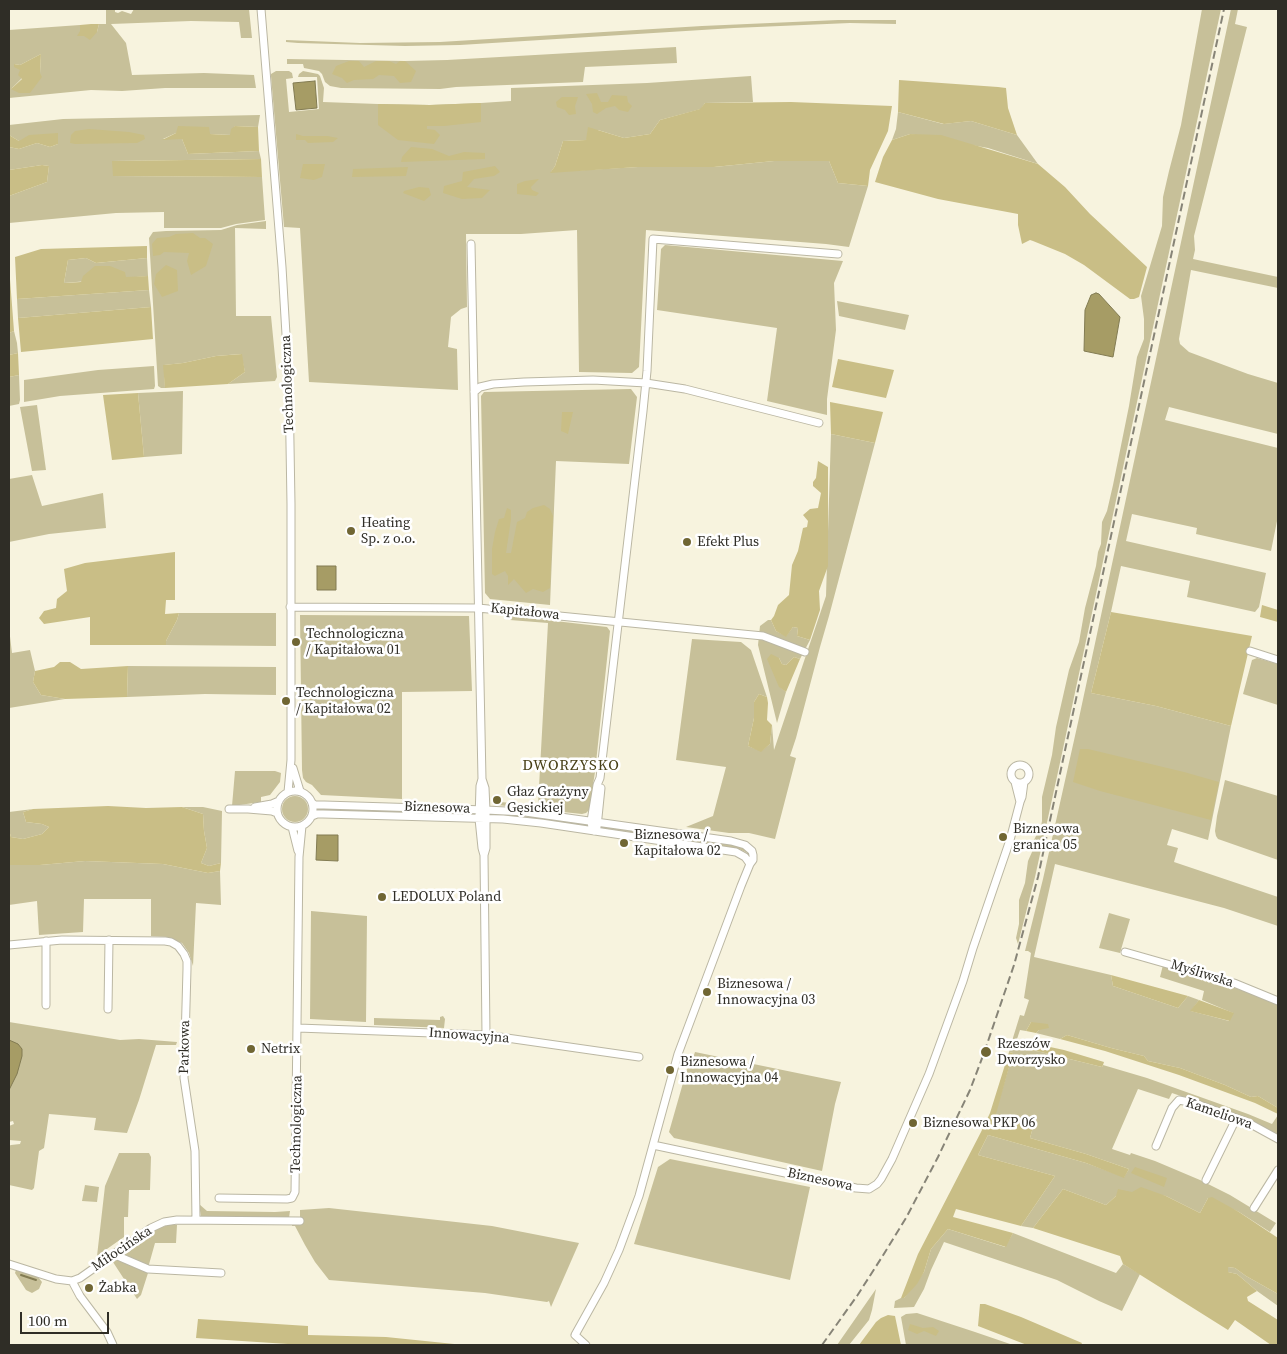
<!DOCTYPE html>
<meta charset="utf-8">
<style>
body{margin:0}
#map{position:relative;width:1287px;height:1354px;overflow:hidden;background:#f7f3de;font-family:"Source Serif 4",serif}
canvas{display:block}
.frame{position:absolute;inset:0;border:10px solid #2f2d26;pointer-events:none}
.scale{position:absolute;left:20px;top:1312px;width:89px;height:22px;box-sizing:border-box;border:2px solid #2f2d26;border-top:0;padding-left:6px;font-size:15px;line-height:18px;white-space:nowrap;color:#2f2d26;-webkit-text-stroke:4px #fff;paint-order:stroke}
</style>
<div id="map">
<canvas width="1287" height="1354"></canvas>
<div class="frame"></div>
<div class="scale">100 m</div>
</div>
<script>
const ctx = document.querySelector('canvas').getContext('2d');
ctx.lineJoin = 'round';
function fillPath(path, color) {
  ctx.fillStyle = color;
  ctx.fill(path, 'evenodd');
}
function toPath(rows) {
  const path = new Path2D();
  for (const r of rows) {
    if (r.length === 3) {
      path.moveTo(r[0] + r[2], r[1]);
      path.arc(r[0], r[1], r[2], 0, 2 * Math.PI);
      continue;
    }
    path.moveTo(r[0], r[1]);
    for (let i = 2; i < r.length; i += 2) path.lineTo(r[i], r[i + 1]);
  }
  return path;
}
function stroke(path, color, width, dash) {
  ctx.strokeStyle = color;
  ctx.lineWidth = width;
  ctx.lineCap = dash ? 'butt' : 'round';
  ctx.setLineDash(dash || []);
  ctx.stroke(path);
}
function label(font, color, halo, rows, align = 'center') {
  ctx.font = font + ' "Source Serif 4",serif';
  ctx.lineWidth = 5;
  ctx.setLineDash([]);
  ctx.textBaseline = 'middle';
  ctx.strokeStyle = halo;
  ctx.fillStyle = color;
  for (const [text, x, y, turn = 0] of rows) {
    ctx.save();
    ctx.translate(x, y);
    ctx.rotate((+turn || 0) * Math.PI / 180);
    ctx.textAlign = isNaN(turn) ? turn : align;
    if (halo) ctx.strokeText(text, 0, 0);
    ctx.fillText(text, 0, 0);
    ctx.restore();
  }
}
const green = toPath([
 [106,9,115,9,115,12,118,13,122,11,131,14,134,9,249,9,252,38,241,38,239,22,191,21,111,24,126,43,132,75,204,73,254,75,256,88,165,88,122,91,91,90,9,98,9,30,80,25,80,31,97,32,99,24,106,24],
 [41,54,40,73,11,89,22,78,21,70,14,64,20,65],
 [1202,9,1221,9,1058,772,1035,877,1018,944,1016,938,1019,924,1019,900,1025,883,1028,861,1032,852,1033,842,1041,826,1042,821,1042,797,1052,755,1056,727,1069,670,1079,642,1085,608,1096,566,1098,552,1101,544,1102,522,1107,511,1113,485,1129,406,1137,357,1144,339,1144,319,1141,296,1162,226,1163,197,1169,171,1181,125],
 [1231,9,1238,9,1235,24,1247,27,1194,236,1195,250,1193,259,1278,277,1278,288,1191,270,1179,339,1180,344,1189,352,1248,374,1278,383,1278,434,1169,407,1165,420,1278,448,1278,516,1271,551,1196,534,1197,528,1132,514,1126,541,1266,573,1259,607,1255,612,1187,597,1190,581,1121,566,1111,612,1091,693,1156,706,1231,726,1208,840,1172,829,1167,845,1178,848,1174,862,1278,897,1278,926,1224,908,1055,864,1034,957,1111,975,1113,986,1178,1008,1188,996,1199,1000,1191,1011,1229,1021,1233,1013,1202,1000,1204,991,1160,977,1163,965,1218,982,1278,1003,1278,1108,1258,1096,1251,1097,1225,1085,1180,1068,1148,1061,1144,1056,1111,1048,1067,1035,1060,1039,1036,1033,1039,1030,1031,1022,1026,1031,1020,1030,1016,1042,1019,1043,1019,1048,1041,1052,1102,1067,1103,1065,1147,1078,1248,1114,1272,1124,1278,1115,1278,1136,1267,1129,1201,1103,1172,1093,1169,1099,1138,1089,1112,1149,1130,1155,1131,1153,1155,1161,1200,1180,1230,1195,1276,1223,1270,1232,1239,1212,1208,1198,1200,1213,1166,1196,1132,1192,1116,1196,1106,1205,1063,1189,1033,1228,1021,1226,1055,1176,978,1155,988,1135,1086,1163,1124,1177,1129,1169,1086,1154,1030,1138,1033,1127,995,1114,1013,1053,1009,1052,1012,1041,1020,1015,1024,1016,1029,1000,1024,998,1031,953,1028,951,1025,951,1043,879,1079,718],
 [838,20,896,20,896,24,850,23,734,28,460,45,405,46,298,43,286,42,286,40,360,43,440,42,702,26],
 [676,47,677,63,585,67,583,82,456,87,440,89,341,88,330,86,325,82,322,74,319,71,304,68,303,64,287,64,287,59,405,61,447,60],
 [276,71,289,71,292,73,293,78,286,79,289,112,319,109,317,77,298,77,299,74,303,71,318,74,320,76,324,88,323,102,378,104,430,105,481,103,511,101,511,88,647,83,751,76,753,102,705,103,701,109,660,120,650,134,624,138,598,130,586,140,563,141,555,166,551,172,638,167,714,167,774,161,829,161,838,183,868,186,849,247,826,244,646,230,639,367,632,373,579,372,577,230,521,234,466,234,467,307,461,309,451,317,448,347,457,349,458,390,309,382,300,228,284,227,271,76,271,74],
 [898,112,943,124,971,121,1017,135,1038,164,988,148,910,134,892,140,896,129],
 [260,115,258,127,235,126,231,135,209,134,209,127,176,133,163,139,182,139,188,154,259,151,261,159,113,161,113,176,262,177,265,220,236,224,221,228,164,228,164,212,116,213,9,223,9,196,47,182,49,166,42,165,9,170,9,147,19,149,37,143,50,147,58,144,19,141,9,135,9,125,63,119],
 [266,221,266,229,235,228,236,316,271,316,277,377,275,381,228,384,245,372,241,354,216,356,183,363,164,365,165,388,161,388,158,386,149,238,153,232,166,231,221,230,237,225],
 [665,245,843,261,834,283,836,330,827,399,827,415,767,401,777,328,657,310,661,249],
 [86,258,96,263,147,258,148,276,64,283,68,260],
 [149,290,151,307,18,318,17,299],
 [837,301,909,315,905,330,839,316],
 [14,331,17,343,18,353,9,355,9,333],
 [154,366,155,386,154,389,60,396,24,402,24,380,98,370],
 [19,375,20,400,19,404,9,406,9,377],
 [631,389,637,397,629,464,556,461,550,605,490,599,485,593,481,396,484,392],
 [183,391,182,454,144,457,138,393],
 [37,405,46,470,32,471,20,407],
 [831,434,875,443,829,616,820,647,796,738,790,756,796,758,775,839,749,833,729,833,686,827,713,816,726,767,676,760,692,639,741,642,751,650,767,697,759,694,754,702,754,718,748,746,761,751,770,744,772,725,774,750,826,596],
 [32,475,42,506,103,493,106,528,49,534,9,542,9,479],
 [179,613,276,613,276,646,166,645,166,641,177,620],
 [300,615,469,616,472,691,402,692,402,799,321,795,312,785,306,782,303,778,302,770],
 [512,616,607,627,610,631,595,772,589,810,586,813,582,814,497,805,500,802,538,805,548,623,510,620],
 [768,620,771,620,776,631,786,636,793,627,798,628,797,636,810,640,800,659,794,657,786,665,782,664,779,658,779,686,786,692,777,723,758,645,760,626],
 [9,628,12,653,30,650,35,671,33,682,41,695,65,699,9,708],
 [1257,658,1278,664,1278,705,1243,694,1252,660],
 [128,666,276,667,276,695,205,694,127,697],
 [235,771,275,771,281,773,280,782,270,795,261,797,261,802,232,806],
 [1225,780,1278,796,1278,860,1218,839,1216,836,1215,831,1217,816],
 [295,809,13],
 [182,807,203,807,222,811,221,863,209,866,201,863,207,848,204,831,203,814],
 [33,809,23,812,26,822,42,824,49,827,42,834,23,839,11,837,9,830,9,812],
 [327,809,462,812,462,815,327,811],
 [603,826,669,836,669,837,607,829,602,827],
 [677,837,740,846,748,851,750,854,739,849,677,840],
 [85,861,163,864,208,873,220,871,221,905,196,903,193,966,189,953,182,943,167,937,151,936,151,899,84,899,83,932,39,935,37,901,9,905,9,865,40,865],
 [311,911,367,916,366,1022,310,1019],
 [1109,913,1130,919,1120,953,1099,948],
 [443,1016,445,1019,444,1028,374,1025,374,1018,440,1020,440,1017],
 [9,1022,120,1040,139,1039,177,1042,176,1045,156,1045,139,1100,127,1133,94,1130,96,1118,49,1114,44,1148,39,1151,34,1188,32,1190,9,1185,9,1146,11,1145,20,1144,21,1141,9,1140,9,1126,14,1124,13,1121,9,1122],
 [695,1052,841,1082,835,1104,822,1171,674,1138,669,1132,687,1069,690,1067],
 [119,1153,149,1153,151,1157,150,1190,129,1190,128,1217,124,1217,124,1237,97,1256,105,1186],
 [670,1159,810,1187,790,1280,634,1244,658,1167],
 [85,1185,99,1187,97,1202,82,1201],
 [199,1204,207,1211,275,1212,290,1211,289,1218,201,1217],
 [329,1208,492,1226,579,1243,551,1307,549,1301,547,1302,485,1293,329,1280,315,1262,305,1245,295,1226,292,1226,292,1223,300,1222,300,1210],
 [168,1225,177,1225,176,1243,155,1243,148,1268,123,1255,123,1251,151,1231],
 [948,1229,1005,1247,1013,1233,1116,1273,1123,1264,1140,1274,1122,1311,1099,1301,1057,1280,944,1242,931,1270,924,1289,914,1307,894,1308,895,1301,901,1298,904,1298,924,1272,931,1249],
 [115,1258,148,1273,141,1295,137,1299,111,1259],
 [1228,1267,1235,1268,1246,1276,1278,1294,1278,1306,1257,1291,1237,1274,1228,1272],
 [16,1270,38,1277,42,1282,39,1289,32,1293,26,1290,15,1273],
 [876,1289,872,1310,869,1320,849,1345,837,1345],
 [917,1313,975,1332,1013,1345,906,1345,901,1317,906,1314]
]);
const forest = toPath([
 [91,24,99,24,97,32,90,40,84,36,77,36,80,31,80,25],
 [41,54,40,73,42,77,30,93,19,93,11,89,22,79,18,75,20,70,14,67,14,64,20,65],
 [349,61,359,61,364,67,376,61,389,61,396,64,400,61,405,61,416,71,411,82,400,83,394,76,379,75,373,79,354,80,347,83,342,78,332,74,336,66],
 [899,80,998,87,1006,88,1008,108,1017,135,971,121,944,124,898,112],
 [597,93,601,102,608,102,612,95,627,96,628,102,632,106,628,112,619,110,615,106,606,108,597,114,593,112,592,104,586,94],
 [562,97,578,97,575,106,576,114,569,115,565,110,557,107,556,102],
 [791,102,892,106,888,131,870,170,868,186,838,183,829,161,774,161,714,167,638,167,550,173,555,166,563,141,586,140,588,127,624,138,650,134,660,120,700,109,705,103],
 [481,103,481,122,444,126,427,126,427,129,435,130,440,135,434,144,398,140,378,125,378,104,430,105],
 [178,126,209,127,210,134,230,135,231,129,235,126,258,127,259,151,188,154,182,139,162,140,176,133],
 [89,129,129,132,144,135,145,139,137,143,75,144,70,143,71,135,75,131],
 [58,133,58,144,50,147,37,143,19,149,9,147,9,135,19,141,29,135],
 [296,134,303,136,327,136,338,138,333,142,308,143,305,140,296,140],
 [910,134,941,135,1038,164,1065,187,1090,214,1147,267,1139,297,1134,299,1130,299,1084,265,1065,254,1033,241,1030,240,1022,244,1018,225,1018,214,938,199,875,182,883,157,892,140],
 [411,147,432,149,449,156,464,152,485,153,485,159,401,162,402,157],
 [261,159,262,177,113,176,112,161],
 [303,164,325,164,322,177,314,180,300,178],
 [42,165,49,166,47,182,9,196,9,170],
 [495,166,500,172,494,176,474,179,467,187,490,190,482,198,462,199,443,193,444,186,462,181,463,172],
 [408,167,406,176,352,177,353,169],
 [539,179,531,187,532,190,539,193,536,196,517,194,517,184,525,181],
 [419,187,429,188,431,195,424,201,403,193,404,191],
 [193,233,200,238,205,238,213,244,206,266,191,275,187,261,189,253,164,252,160,255,153,256,152,244,157,238,169,237,176,234],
 [147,246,147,258,96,263,86,258,68,260,64,283,81,282,83,276,95,266,110,266,125,272,126,277,148,276,149,290,17,299,15,257,41,249],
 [166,265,177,270,178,291,162,297,154,284,156,274],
 [9,279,10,279,14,331,9,333],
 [151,307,153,339,21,352,18,318],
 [18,353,19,375,9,377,9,355],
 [242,354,245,372,228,384,165,388,163,365,183,363,216,356],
 [838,359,894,370,886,398,832,387],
 [138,393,144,457,112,460,103,395],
 [830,402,883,412,875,443,831,434],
 [562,412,573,412,568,434,561,431],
 [818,461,828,467,828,566,819,591,820,610,810,640,797,636,798,628,793,627,786,637,776,631,771,620,774,616,778,605,789,595,792,565,798,551,803,528,807,527,808,521,803,515,810,509,818,508,821,493,813,486,813,482,816,478],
 [544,505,550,509,553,516,550,588,543,592,533,589,526,593,514,579,508,585,508,576,505,571,495,576,492,574,492,549,495,532,499,519,504,518,507,508,511,510,511,519,506,553,511,553,517,522,525,518,527,512,533,508],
 [175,552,175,600,166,600,165,614,179,613,177,620,166,641,166,645,90,645,90,617,44,624,39,618,44,611,56,608,57,599,67,591,64,569,85,563],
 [1262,605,1278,610,1278,622,1260,617],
 [1111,612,1252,636,1231,726,1156,706,1091,693],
 [771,654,779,658,782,664,786,665,794,657,800,659,786,692,779,687,767,659],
 [60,662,70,662,81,669,128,666,127,697,65,699,41,695,33,682,35,671,54,667],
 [759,694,767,697,768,703,767,720,772,725,770,744,761,752,748,746,754,718,754,702],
 [1080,749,1088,749,1184,772,1219,782,1211,820,1100,791,1073,782],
 [108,806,146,808,182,807,203,814,204,831,207,848,201,863,209,866,221,863,220,871,208,873,163,864,85,861,40,865,9,865,9,830,11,837,23,839,42,834,49,827,42,824,26,822,23,812,33,809],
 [1111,975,1188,996,1178,1008,1113,986],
 [1199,1000,1234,1013,1230,1021,1190,1011],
 [1031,1022,1048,1024,1049,1028,1039,1030,1036,1033,1026,1031],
 [1067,1035,1111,1048,1144,1056,1148,1061,1180,1068,1225,1085,1251,1097,1258,1096,1278,1108,1278,1114,1255,1103,1179,1075,1105,1051,1060,1039],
 [1027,1042,1064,1050,1104,1062,1103,1065,1102,1067,1041,1052,1018,1048,1019,1043],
 [1009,1052,1013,1053,996,1114,1033,1127,1030,1138,1086,1154,1129,1169,1124,1178,1086,1163,988,1135,978,1155,1055,1176,1021,1226,956,1209,953,1217,1013,1233,1006,1247,948,1229,931,1249,924,1272,917,1284,904,1298,901,1298,918,1254,981,1132,990,1113],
 [1135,1167,1167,1178,1164,1187,1131,1173],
 [1141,1187,1166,1196,1200,1213,1208,1198,1212,1197,1239,1212,1278,1238,1278,1294,1246,1276,1235,1268,1228,1267,1228,1272,1237,1274,1257,1291,1247,1297,1248,1301,1278,1320,1278,1345,1271,1345,1235,1320,1228,1330,1123,1264,1120,1256,1033,1228,1063,1189,1106,1205,1116,1196,1118,1189,1132,1192],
 [980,1304,985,1304,1021,1317,1082,1343,1081,1345,1027,1345,978,1326],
 [888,1315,895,1316,901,1345,859,1345,876,1322,881,1318],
 [198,1319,308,1326,308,1335,386,1337,464,1345,303,1345,196,1338],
 [910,1324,923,1328,933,1327,939,1331,936,1336,924,1331,917,1334,908,1330]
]);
const water = toPath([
 [315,81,317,108,296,110,293,83,315,81],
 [1096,293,1099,294,1120,317,1113,357,1084,351,1085,310,1091,295,1096,293],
 [317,566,336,566,336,590,317,590,317,566],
 [317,835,338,835,338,861,316,860,317,835],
 [9,1040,18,1044,22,1049,22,1056,17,1074,9,1090,9,1040]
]);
const stream = toPath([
 [21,1275,36,1280]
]);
const minor = toPath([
 [261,9,282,267,289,385,291,504,291,760,288,792],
 [471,244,482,779,480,786,479,819,482,848,484,855],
 [474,392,480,387,493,384,524,382,593,380,646,383,685,389,819,423],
 [290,607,478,608,763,636,805,652],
 [1250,651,1278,660],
 [1020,774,9],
 [293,768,300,791],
 [482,779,485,788,486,810,486,848,484,855,486,1035],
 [1015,782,1020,802,1022,797,1024,782],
 [295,809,18],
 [312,803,315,805,324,805,486,810,525,812,731,841,745,845,752,851,753,855,753,860,750,864,741,886,678,1054,639,1196,619,1250,604,1283,575,1335,586,1345],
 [255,807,272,804,279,801],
 [229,809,248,809,272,811,277,813],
 [312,816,317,814,323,814,466,818,503,819,541,823,736,852,745,857,750,864],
 [292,827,298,851],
 [597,827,601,788],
 [594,831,592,828,591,821,597,785,600,778,643,411,647,371,653,239,838,254],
 [9,945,62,940,165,941,171,942,178,946,184,954,187,961,187,969,184,1078,195,1151,196,1220],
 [1125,952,1234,983,1278,1001],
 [46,1005,46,941],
 [108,1009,109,940],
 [298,1028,486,1035,639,1057],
 [653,1145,856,1188,869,1189,877,1184,881,1179,892,1159,929,1074,963,981,973,948,1010,840,1020,802],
 [1156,1146,1172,1108,1179,1100,1194,1103,1247,1122,1278,1139],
 [1206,1180,1236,1119],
 [219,1198,287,1199,292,1198,295,1192,299,857,302,826],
 [1254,1208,1278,1170],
 [113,1254,148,1269,221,1273],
 [9,1264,56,1279,72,1281,80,1278,151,1228,164,1222,177,1220,300,1221],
 [72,1281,80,1296,107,1332,113,1345]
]);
const rail = toPath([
 [822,1345,857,1296,882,1257,906,1218,938,1157,970,1090,984,1053,1014,965,1038,877,1049,825,1224,9]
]);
const markers = [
 [351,531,5,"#706633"],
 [687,542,5,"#706633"],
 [296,642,5,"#706633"],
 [286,701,5,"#706633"],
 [497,800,5,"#706633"],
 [1003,837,5,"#706633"],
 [624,843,5,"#706633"],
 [382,897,5,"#706633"],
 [707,992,5,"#706633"],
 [251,1049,5,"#706633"],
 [986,1052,6,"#706633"],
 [670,1070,5,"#706633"],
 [913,1123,5,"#706633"],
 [89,1288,5,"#706633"]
];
const streetNames = [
 ["Technologiczna",288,384,-92],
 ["Kapitałowa",525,612,6],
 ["Biznesowa",437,808,2],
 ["Myśliwska",1202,974,17],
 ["Innowacyjna",469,1036,4],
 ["Parkowa",185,1047,-89],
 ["Kameliowa",1219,1114,19],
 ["Technologiczna",297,1124,-89],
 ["Biznesowa",820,1180,12],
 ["Miłocińska",122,1249,-34]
];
const poiNames = [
 ["Heating",361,523],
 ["Sp. z o.o.",361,539],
 ["Efekt Plus",697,542],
 ["Technologiczna",306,634],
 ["/ Kapitałowa 01",306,650],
 ["Technologiczna",296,693],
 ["/ Kapitałowa 02",296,709],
 ["Głaz Grażyny",507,792],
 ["Gęsickiej",507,808],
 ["Biznesowa",1013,829],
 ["granica 05",1013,845],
 ["Biznesowa /",634,835],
 ["Kapitałowa 02",634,851],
 ["LEDOLUX Poland",392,897],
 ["Biznesowa /",717,984],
 ["Innowacyjna 03",717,1000],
 ["Rzeszów",997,1044],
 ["Dworzysko",997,1060],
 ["Netrix",261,1049],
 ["Biznesowa /",680,1062],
 ["Innowacyjna 04",680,1078],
 ["Biznesowa PKP 06",923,1123],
 ["Żabka",99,1288]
];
const neighbourhoodNames = [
 ["DWORZYSKO",571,766]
];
fillPath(green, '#c7c099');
fillPath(forest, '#c9be86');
fillPath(water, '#a69c65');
stroke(water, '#827b52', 1);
stroke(stream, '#827b52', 2);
stroke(minor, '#bbb7a3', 9);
stroke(minor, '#fff', 7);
stroke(rail, '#878477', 2, [8, 4]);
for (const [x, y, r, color] of markers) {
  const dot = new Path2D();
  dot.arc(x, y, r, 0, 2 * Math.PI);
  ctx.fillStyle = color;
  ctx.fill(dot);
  stroke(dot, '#fff', 2);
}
label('14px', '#2f2d26', '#fff', streetNames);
label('14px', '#2f2d26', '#fff', poiNames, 'left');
ctx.letterSpacing = '1px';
label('15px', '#484017', '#fff', neighbourhoodNames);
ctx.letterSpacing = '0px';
</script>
